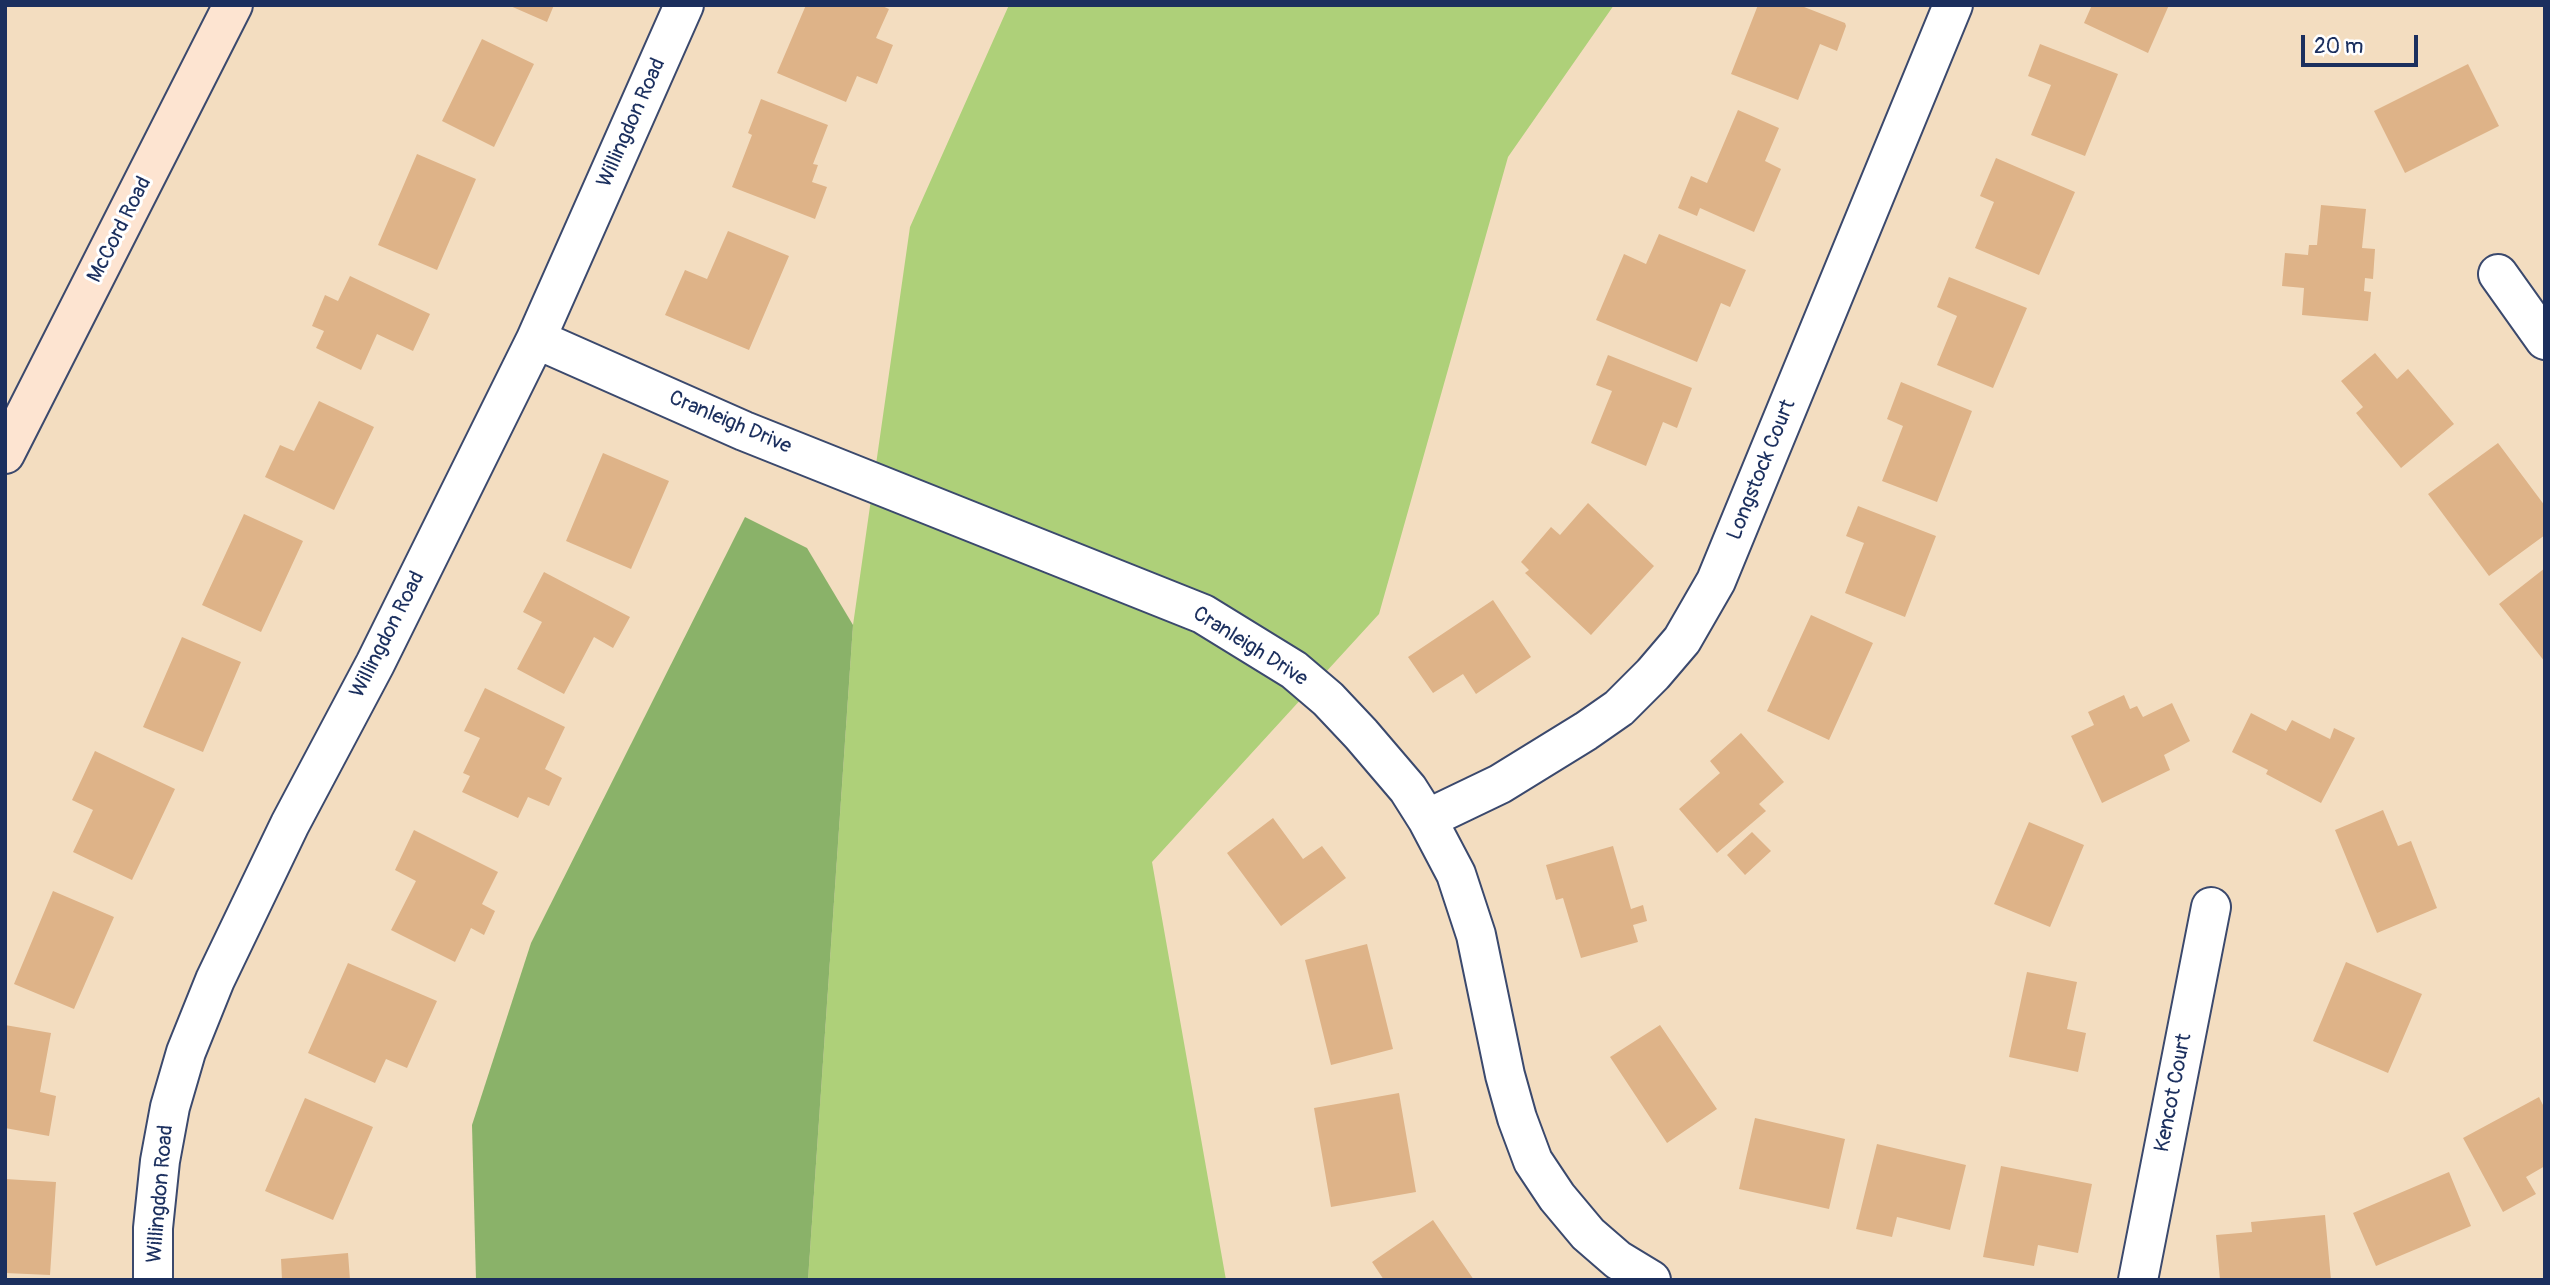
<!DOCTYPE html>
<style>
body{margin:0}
#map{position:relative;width:2550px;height:1285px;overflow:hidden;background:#f3ddc0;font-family:Pangolin,sans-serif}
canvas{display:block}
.frame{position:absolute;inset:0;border:7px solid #1b2f5e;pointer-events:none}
.scale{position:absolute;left:2301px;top:35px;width:117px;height:32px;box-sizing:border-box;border:4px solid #1b2f5e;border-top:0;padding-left:9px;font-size:21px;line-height:24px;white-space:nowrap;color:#1b2f5e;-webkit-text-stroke:5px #fff;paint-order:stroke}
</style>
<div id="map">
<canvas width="2550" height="1285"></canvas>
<div class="frame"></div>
<div class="scale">20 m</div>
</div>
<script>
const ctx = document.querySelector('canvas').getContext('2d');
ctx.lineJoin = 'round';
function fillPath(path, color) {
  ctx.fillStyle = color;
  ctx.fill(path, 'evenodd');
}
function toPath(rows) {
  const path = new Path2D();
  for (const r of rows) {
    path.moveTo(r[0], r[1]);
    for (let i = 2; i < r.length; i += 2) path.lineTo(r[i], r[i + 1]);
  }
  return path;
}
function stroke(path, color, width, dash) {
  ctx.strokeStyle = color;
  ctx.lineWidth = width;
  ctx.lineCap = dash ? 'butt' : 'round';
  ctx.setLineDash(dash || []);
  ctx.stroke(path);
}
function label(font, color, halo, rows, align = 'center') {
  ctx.font = font + ' Pangolin,sans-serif';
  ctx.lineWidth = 6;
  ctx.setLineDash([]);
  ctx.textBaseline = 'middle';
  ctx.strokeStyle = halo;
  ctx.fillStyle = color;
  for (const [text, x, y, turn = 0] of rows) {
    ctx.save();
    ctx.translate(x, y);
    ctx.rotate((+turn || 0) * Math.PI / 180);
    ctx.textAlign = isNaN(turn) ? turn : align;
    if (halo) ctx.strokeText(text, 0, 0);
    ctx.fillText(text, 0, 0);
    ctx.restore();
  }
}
const green = toPath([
 [1009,5,1614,5,1508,157,1379,614,1152,862,1226,1280,808,1280,853,625,910,227]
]);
const forest = toPath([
 [745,517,807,548,853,625,808,1280,476,1280,472,1125,531,943]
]);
const building = toPath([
 [508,5,554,5,547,22],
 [806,5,880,5,889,9,876,38,893,45,877,84,857,76,846,102,777,73],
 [1758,5,1799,5,1845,23,1846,26,1837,51,1820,44,1798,100,1731,74],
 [2092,5,2169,5,2148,53,2084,23],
 [482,39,534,64,494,147,442,121],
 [2040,44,2118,74,2085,156,2031,135,2051,85,2028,76],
 [2468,64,2499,126,2405,173,2374,111],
 [761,99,828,125,813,164,818,165,812,182,827,187,815,219,732,187,752,135,748,133],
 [1738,110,1779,128,1765,161,1781,169,1754,232,1700,208,1697,216,1678,208,1691,176,1707,183],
 [417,154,476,179,437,270,378,245],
 [1996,158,2075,192,2039,275,1975,248,1994,202,1980,196],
 [2321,205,2366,209,2362,248,2375,249,2373,279,2365,278,2364,291,2371,292,2368,321,2302,315,2304,288,2282,286,2285,253,2308,255,2309,245,2317,245],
 [728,231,789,256,749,350,665,315,685,270,707,279],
 [1659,234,1746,270,1730,307,1721,303,1697,362,1596,320,1624,254,1646,264],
 [350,276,430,314,413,351,377,334,361,370,316,348,324,331,312,326,325,295,338,301],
 [1949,277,2027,308,1993,388,1937,365,1957,316,1937,307],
 [2375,353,2397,379,2408,369,2454,424,2401,468,2356,413,2363,407,2341,381],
 [1608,355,1692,388,1677,428,1663,422,1646,466,1591,443,1612,391,1596,385],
 [1901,382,1972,411,1937,502,1882,481,1903,426,1887,419],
 [319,401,374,427,334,510,265,477,280,445,294,451],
 [2498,443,2545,506,2545,535,2489,576,2428,494],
 [603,453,669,481,631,569,566,541],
 [1588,503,1654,566,1591,635,1525,573,1529,570,1521,562,1551,527,1560,535],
 [1858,506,1936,536,1905,617,1845,593,1864,543,1846,536],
 [244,514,303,541,261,632,202,605],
 [2545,568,2545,662,2499,604],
 [544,572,630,617,613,648,594,637,564,694,517,669,542,622,523,612],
 [1493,600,1531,657,1476,694,1463,674,1433,693,1408,657],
 [1811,615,1873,643,1829,740,1767,711],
 [182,637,241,662,203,752,143,727],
 [485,688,565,727,545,769,562,778,549,806,528,797,518,818,462,792,470,776,463,773,480,738,464,731],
 [2124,695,2130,709,2137,706,2143,717,2172,703,2190,741,2164,755,2170,770,2102,803,2071,736,2094,725,2088,712],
 [2251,713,2286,731,2292,720,2330,739,2334,728,2355,738,2321,803,2266,774,2268,770,2232,752],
 [1741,733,1784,782,1759,804,1766,811,1717,853,1679,809,1720,773,1710,761],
 [95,751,175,789,132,880,73,852,93,810,72,800],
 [2383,810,2398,846,2411,841,2437,908,2377,933,2335,830],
 [1273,818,1303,859,1322,846,1346,878,1281,926,1227,853],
 [2029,822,2084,845,2050,927,1994,904],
 [414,830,498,872,482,904,495,911,484,935,471,928,455,962,391,930,416,881,395,870],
 [1752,832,1771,851,1745,875,1727,855],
 [1613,846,1631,909,1643,905,1647,921,1633,925,1638,942,1581,958,1563,898,1556,900,1546,865],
 [53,891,114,917,74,1009,14,984],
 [1367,944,1393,1049,1331,1065,1305,960],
 [2346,962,2422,994,2388,1073,2313,1041],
 [348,963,437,1001,407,1068,386,1059,375,1083,308,1053],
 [2027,972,2077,982,2067,1029,2086,1033,2078,1072,2009,1057],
 [5,1025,51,1033,40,1092,56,1096,49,1136,5,1128],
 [1660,1025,1717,1109,1667,1143,1610,1057],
 [1399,1093,1416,1192,1331,1207,1314,1108],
 [2539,1097,2545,1109,2545,1166,2526,1177,2536,1194,2503,1212,2463,1138],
 [305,1098,373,1127,333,1220,265,1191],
 [1755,1118,1845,1139,1829,1209,1739,1189],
 [1877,1144,1966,1165,1950,1230,1897,1217,1892,1237,1856,1229],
 [2001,1166,2092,1184,2078,1253,2038,1245,2034,1266,1983,1257],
 [2449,1172,2471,1226,2376,1266,2353,1213],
 [5,1179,56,1182,50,1275,5,1273],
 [2325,1215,2331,1280,2220,1280,2216,1235,2252,1232,2251,1222],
 [1433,1220,1474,1280,1384,1280,1372,1262],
 [348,1253,350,1280,282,1280,281,1259]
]);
const street = toPath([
 [2498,274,2545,340],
 [536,339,744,431,1203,614,1294,670,1328,699,1361,734,1408,789,1427,819,1456,874,1476,935,1505,1075,1517,1118,1533,1161,1557,1197,1588,1234,1618,1260,1651,1280],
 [1427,819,1500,784,1586,731,1619,708,1653,674,1682,640,1716,581,1953,5],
 [153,1280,153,1228,160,1161,170,1107,186,1052,215,980,290,824,375,664,536,339,684,5],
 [2138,1280,2211,907]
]);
const secondary = toPath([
 [5,454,233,5]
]);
const streetNames = [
 ["Willingdon Road",632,123,-66],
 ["McCord Road",120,230,-63],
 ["Cranleigh Drive",730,423,23],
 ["Longstock Court",1762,470,-68],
 ["Willingdon Road",388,635,-63],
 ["Cranleigh Drive",1250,647,32],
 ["Kencot Court",2174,1093,-79],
 ["Willingdon Road",161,1194,-85]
];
fillPath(green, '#aed079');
fillPath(forest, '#8ab269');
fillPath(building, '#deb388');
stroke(street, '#3b496d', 42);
stroke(secondary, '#3b496d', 42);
stroke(street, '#fff', 38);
stroke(secondary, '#fde4d1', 38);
label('21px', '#1b2f5e', '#fff', streetNames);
</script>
